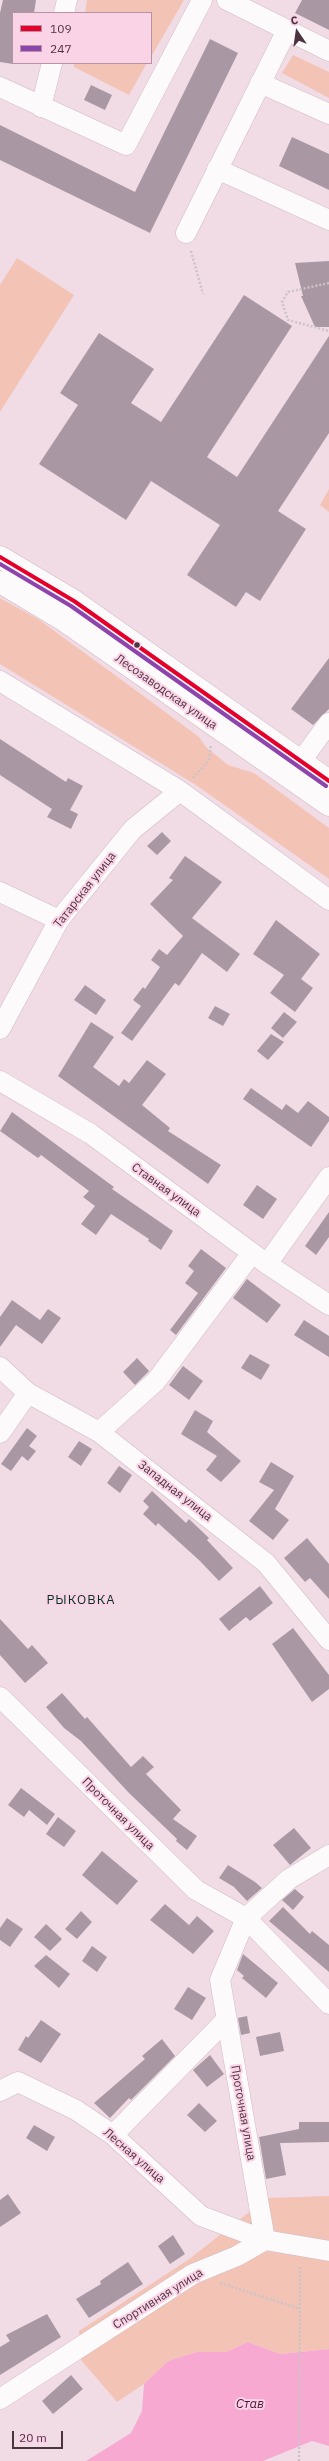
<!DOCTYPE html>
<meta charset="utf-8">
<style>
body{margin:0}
#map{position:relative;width:329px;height:2461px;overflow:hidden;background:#f1dce6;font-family:"IBM Plex Sans",sans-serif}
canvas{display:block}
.legend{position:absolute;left:12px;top:12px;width:140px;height:52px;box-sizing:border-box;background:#fad3e6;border:1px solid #b593a4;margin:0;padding:5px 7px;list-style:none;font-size:12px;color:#4d3340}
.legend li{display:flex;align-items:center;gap:8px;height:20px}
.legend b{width:20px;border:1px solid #b593a4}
.north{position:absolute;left:277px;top:12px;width:40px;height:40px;-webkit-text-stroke:3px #fad3e6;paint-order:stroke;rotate:347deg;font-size:11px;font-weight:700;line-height:16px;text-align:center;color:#4d3340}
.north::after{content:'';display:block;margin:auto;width:14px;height:18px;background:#4d3340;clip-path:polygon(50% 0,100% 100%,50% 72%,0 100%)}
.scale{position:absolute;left:12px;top:2431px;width:51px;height:18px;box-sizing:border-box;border:2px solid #4d3340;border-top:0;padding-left:5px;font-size:12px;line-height:14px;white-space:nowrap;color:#4d3340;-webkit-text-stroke:3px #fad3e6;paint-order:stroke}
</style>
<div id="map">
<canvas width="329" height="2461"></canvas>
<ul class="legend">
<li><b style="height:5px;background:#e4002b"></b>109</li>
<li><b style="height:5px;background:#8e44ad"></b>247</li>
</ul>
<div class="north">С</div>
<div class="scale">20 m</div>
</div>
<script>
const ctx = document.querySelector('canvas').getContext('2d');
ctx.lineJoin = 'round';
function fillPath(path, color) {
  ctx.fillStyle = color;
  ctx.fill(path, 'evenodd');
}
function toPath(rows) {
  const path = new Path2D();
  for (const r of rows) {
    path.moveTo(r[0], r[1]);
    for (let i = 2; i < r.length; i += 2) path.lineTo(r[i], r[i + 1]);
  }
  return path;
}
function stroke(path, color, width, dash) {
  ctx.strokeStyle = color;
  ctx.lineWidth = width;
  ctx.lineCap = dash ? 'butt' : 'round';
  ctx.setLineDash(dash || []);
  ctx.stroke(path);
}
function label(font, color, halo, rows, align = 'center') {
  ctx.font = font + ' "IBM Plex Sans",sans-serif';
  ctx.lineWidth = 4;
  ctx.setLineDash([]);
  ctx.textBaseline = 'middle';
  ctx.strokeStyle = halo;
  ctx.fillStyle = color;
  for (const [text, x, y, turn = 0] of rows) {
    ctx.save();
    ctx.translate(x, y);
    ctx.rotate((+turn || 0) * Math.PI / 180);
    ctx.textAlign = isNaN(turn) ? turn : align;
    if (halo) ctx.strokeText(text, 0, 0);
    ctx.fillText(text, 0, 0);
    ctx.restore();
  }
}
const green = toPath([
 [87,0,184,0,151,57,151,13,85,13],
 [293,55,329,72,329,98,282,73],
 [74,63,147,63,129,95,74,67],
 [17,258,74,295,0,412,0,285],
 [329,489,329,512,320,505],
 [0,598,38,619,145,697,199,737,206,747,228,765,254,773,329,828,329,879,196,785,0,664],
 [329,2196,329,2349,280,2354,248,2342,226,2352,197,2352,168,2361,144,2384,117,2402,81,2360,79,2331,188,2260,267,2198]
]);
const water = toPath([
 [248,2342,280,2354,329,2349,329,2446,312,2441,263,2461,86,2461,131,2433,142,2411,144,2384,168,2361,197,2352,226,2352]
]);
const building = toPath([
 [3,0,36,0,34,13,13,13,13,64,0,62,0,13],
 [302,0,329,0,329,30,295,13],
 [210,39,238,53,150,233,0,160,0,125,135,192],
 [91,85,112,95,105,110,84,100],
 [292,137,329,154,329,190,279,166],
 [329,261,329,327,315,327,301,296,303,296,295,263],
 [244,295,292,326,207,457,237,477,329,336,329,433,278,511,306,529,260,601,246,592,236,607,187,575,220,525,151,481,126,520,39,464,78,405,60,393,99,333,154,369,131,403,161,422],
 [329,658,329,709,313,725,291,709],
 [0,739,66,782,68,778,83,786,70,810,78,814,71,829,47,817,52,809,0,775],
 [162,832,171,841,157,855,147,846],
 [185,856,222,882,192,918,240,954,227,972,202,953,179,986,175,983,132,1041,121,1033,141,1006,133,1000,143,987,145,989,160,967,151,960,159,949,167,955,183,936,150,904,173,880,169,878],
 [276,920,320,954,301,979,313,988,295,1012,270,993,284,975,253,954],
 [85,985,106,1000,96,1015,74,1000],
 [215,1006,230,1014,223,1026,208,1018],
 [284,1012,297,1022,283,1038,271,1028],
 [91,1022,114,1037,93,1067,119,1086,124,1079,129,1083,147,1060,166,1074,142,1105,170,1128,168,1131,221,1165,208,1184,58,1076],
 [271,1034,284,1042,268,1060,257,1051],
 [251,1088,282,1110,286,1104,298,1113,308,1101,329,1117,329,1121,311,1147,243,1099],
 [12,1112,114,1187,112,1189,173,1231,161,1250,148,1241,149,1239,111,1214,96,1235,81,1224,95,1206,83,1197,89,1191,41,1155,38,1158,0,1131],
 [257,1185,277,1199,263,1219,243,1205],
 [329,1212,329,1237,316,1255,305,1246],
 [201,1249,226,1268,176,1335,170,1330,198,1293,185,1283,194,1271,188,1266],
 [247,1279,281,1305,267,1323,233,1298],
 [12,1300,40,1320,48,1309,61,1318,42,1344,16,1325,0,1347,0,1317],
 [304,1320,329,1336,329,1357,294,1335],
 [250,1354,270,1365,261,1380,241,1368],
 [137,1358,149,1371,135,1385,123,1372],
 [183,1366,203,1381,189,1400,169,1385],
 [195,1410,213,1421,207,1432,241,1461,221,1482,206,1470,217,1456,181,1434],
 [27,1428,37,1436,29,1446,36,1451,28,1461,22,1456,11,1471,1,1464],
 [79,1441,92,1449,81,1466,68,1457],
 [271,1462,294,1476,275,1509,289,1520,273,1540,249,1521,274,1490,259,1482],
 [119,1466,132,1475,120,1493,107,1483],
 [152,1491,186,1523,189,1519,209,1538,207,1540,233,1568,219,1581,200,1561,158,1523,156,1526,143,1514,149,1507,143,1501],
 [307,1538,329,1564,329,1599,310,1578,305,1582,284,1558],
 [260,1586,273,1603,250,1621,246,1617,229,1631,219,1619],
 [0,1619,28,1649,32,1645,48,1663,25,1683,0,1655],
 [293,1628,329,1675,329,1689,312,1702,272,1644],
 [62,1693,85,1719,87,1717,131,1767,143,1756,154,1767,146,1774,181,1810,173,1819,197,1836,187,1850,176,1841,177,1839,128,1792,81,1741,64,1728,46,1707],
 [21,1788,55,1814,47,1825,29,1810,24,1817,8,1805],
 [58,1817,76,1831,64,1847,46,1834],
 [294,1828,311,1848,290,1865,273,1845],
 [102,1851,138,1881,117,1905,82,1875],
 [228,1865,255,1882,262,1888,247,1901,234,1887,219,1878],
 [295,1889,304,1897,293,1910,282,1900],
 [165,1904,189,1925,197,1916,214,1931,193,1954,150,1920],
 [283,1907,310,1934,312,1931,329,1945,329,1972,269,1921],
 [81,1911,92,1922,77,1939,65,1929],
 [7,1918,23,1929,10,1947,0,1940,0,1928],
 [46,1924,62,1939,50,1951,34,1937],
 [92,1946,107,1957,97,1972,82,1961],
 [243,1954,278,1983,266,1998,242,1978,244,1976,237,1970],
 [46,1955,70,1974,59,1988,34,1966],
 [188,1987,206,1998,192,2020,174,2009],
 [247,2016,250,2033,241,2035,238,2018],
 [41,2020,61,2034,41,2063,18,2050,26,2036,28,2038],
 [280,2032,284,2051,260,2056,256,2037],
 [162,2039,175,2056,131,2100,129,2098,110,2118,94,2103,145,2059,142,2056],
 [210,2055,224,2074,207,2087,193,2070],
 [199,2103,217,2121,205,2132,187,2115],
 [299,2122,329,2122,329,2142,280,2143,286,2175,266,2179,259,2137,299,2129],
 [34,2125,55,2137,47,2151,26,2138],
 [8,2194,21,2213,0,2227,0,2200],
 [173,2235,185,2254,170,2264,158,2246],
 [128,2262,143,2284,89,2318,76,2299,101,2284,100,2281],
 [47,2314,61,2337,0,2375,0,2347,10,2341,6,2335],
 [71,2375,83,2389,53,2414,42,2401]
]);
const path = toPath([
 [191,251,203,294],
 [329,283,288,292,282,302,288,320,329,331],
 [193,778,209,760,211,745],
 [220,2283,301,2309],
 [299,2461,300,2265]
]);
const minor = toPath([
 [227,0,329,51],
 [64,13,67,0],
 [260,83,329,114],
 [0,87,126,145,202,0],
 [41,107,52,63],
 [217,169,329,220],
 [186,233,287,30],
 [0,681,180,791,329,900],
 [301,761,329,723],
 [0,892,59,920],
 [0,1029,59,920,133,829,180,791],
 [0,1081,91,1134,267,1264,329,1305],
 [267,1264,329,1177],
 [0,1367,28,1393,99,1432,266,1563,329,1640],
 [99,1432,156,1381,252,1253],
 [0,1433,28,1393],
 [0,1697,196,1890,246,1918,329,2004],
 [0,2091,18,2082,76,2110,113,2135,201,2216,265,2240],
 [113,2135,227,2019],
 [265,2240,220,1980,246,1918,289,1879,329,1855],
 [0,2399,193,2274,237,2256,265,2240,329,2251]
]);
const major = toPath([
 [0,557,74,601,329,781],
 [0,582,62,619,329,805]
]);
const bus1 = toPath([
 [0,557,74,601,329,781]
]);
const bus2 = toPath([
 [0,564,71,606,326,786]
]);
const markers = [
 [137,645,3.5,"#4d3340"]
];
const streetNames = [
 ["Лесозаводская улица",166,692,35],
 ["Татарская улица",85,890,-52],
 ["Ставная улица",166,1190,36],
 ["Западная улица",175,1491,38],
 ["Проточная улица",118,1814,45],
 ["Проточная улица",243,2113,80],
 ["Лесная улица",134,2156,41],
 ["Спортивная улица",158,2299,-32]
];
const neighbourhoodNames = [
 ["РЫКОВКА",81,1600]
];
const waterNames = [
 ["Став",250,2404]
];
fillPath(green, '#f3c4b6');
fillPath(water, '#f7a9d2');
fillPath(building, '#a998a4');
stroke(minor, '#cfb9c4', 21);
stroke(major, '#cfb9c4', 23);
stroke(path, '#ccc3c7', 2.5, [2, 2]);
stroke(minor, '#fdfafb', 20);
stroke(major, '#fdfafb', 22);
stroke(bus1, '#e4002b', 4);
stroke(bus2, '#8e44ad', 4);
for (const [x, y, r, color] of markers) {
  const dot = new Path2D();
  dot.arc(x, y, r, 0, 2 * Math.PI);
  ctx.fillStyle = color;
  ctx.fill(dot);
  stroke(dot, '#fad3e6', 1.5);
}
label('12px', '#4d3340', '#fad3e6', streetNames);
ctx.letterSpacing = '1px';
label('13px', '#003324', '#fad3e6', neighbourhoodNames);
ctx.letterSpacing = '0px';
label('italic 13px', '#501338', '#fad3e6', waterNames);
</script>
